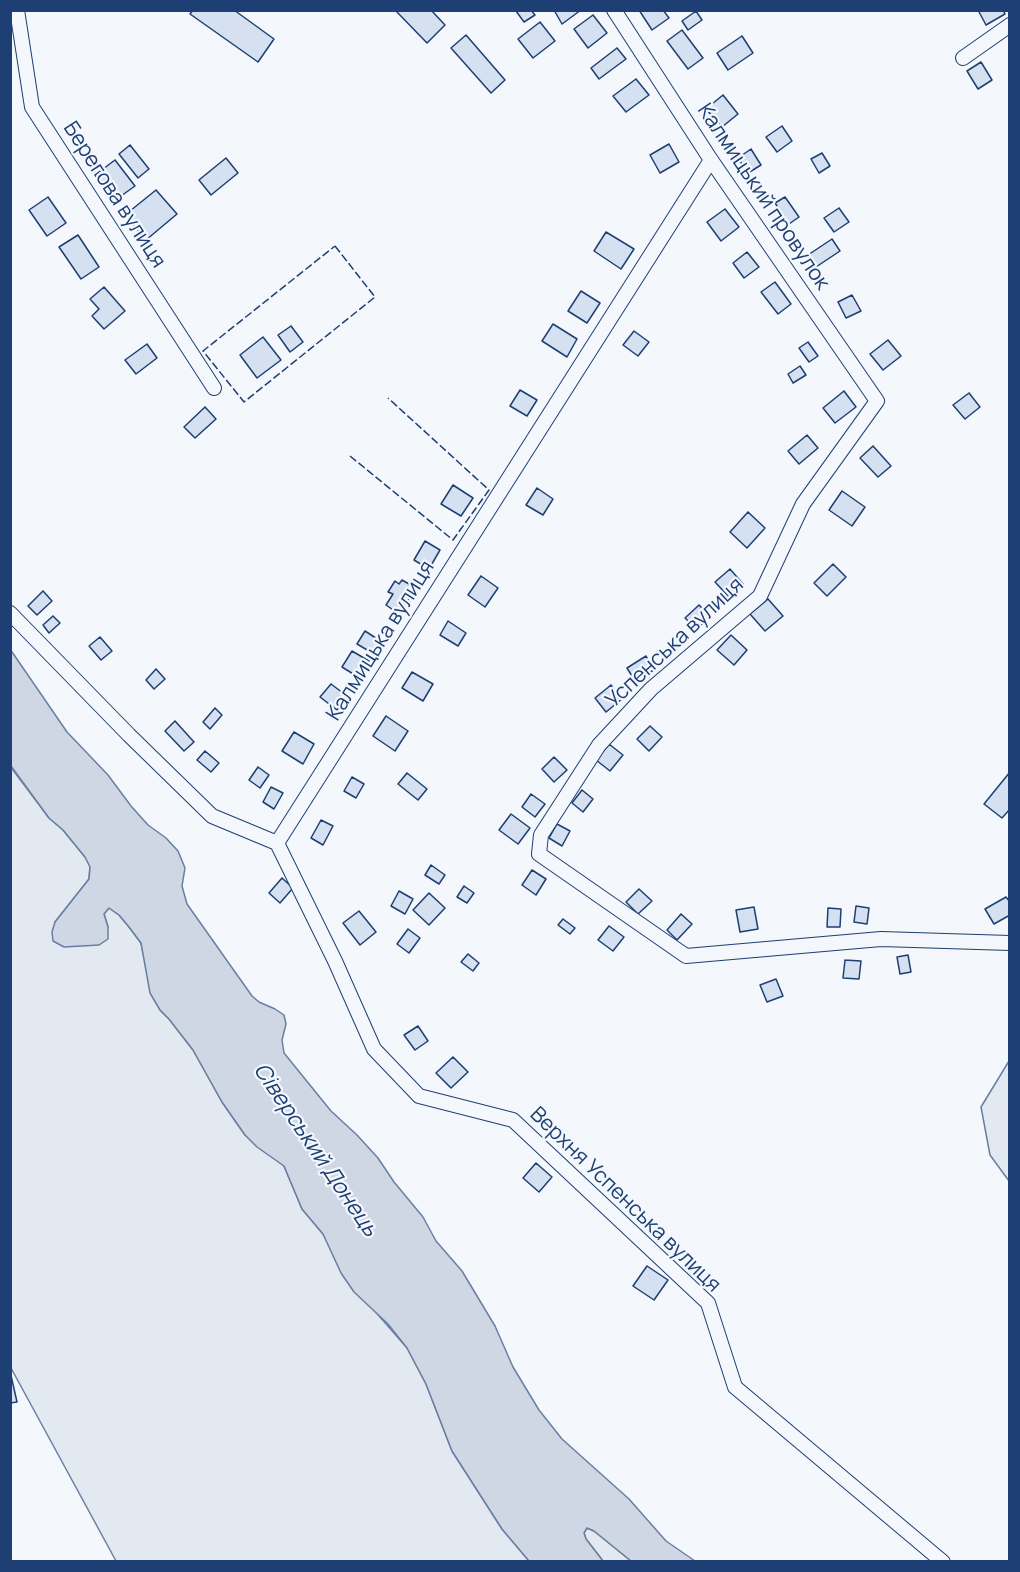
<!DOCTYPE html>
<meta charset="utf-8">
<style>
body{margin:0}
#map{position:relative;width:1020px;height:1572px;overflow:hidden;background:#f4f7fb;font-family:Manrope,sans-serif}
canvas{display:block}
.frame{position:absolute;inset:0;border:12px solid #1d3f73;pointer-events:none}
</style>
<div id="map">
<canvas width="1020" height="1572"></canvas>
<div class="frame"></div>
</div>
<script>
const ctx = document.querySelector('canvas').getContext('2d');
ctx.lineJoin = 'round';
function fillPath(path, color) {
  ctx.fillStyle = color;
  ctx.fill(path, 'evenodd');
}
function toPath(rows) {
  const path = new Path2D();
  for (const r of rows) {
    path.moveTo(r[0], r[1]);
    for (let i = 2; i < r.length; i += 2) path.lineTo(r[i], r[i + 1]);
  }
  return path;
}
function stroke(path, color, width, dash) {
  ctx.strokeStyle = color;
  ctx.lineWidth = width;
  ctx.lineCap = dash ? 'butt' : 'round';
  ctx.setLineDash(dash || []);
  ctx.stroke(path);
}
function label(font, color, halo, rows, align = 'center') {
  ctx.font = font + ' Manrope,sans-serif';
  ctx.lineWidth = 4.5;
  ctx.setLineDash([]);
  ctx.textBaseline = 'middle';
  ctx.strokeStyle = halo;
  ctx.fillStyle = color;
  for (const [text, x, y, turn = 0] of rows) {
    ctx.save();
    ctx.translate(x, y);
    ctx.rotate((+turn || 0) * Math.PI / 180);
    ctx.textAlign = isNaN(turn) ? turn : align;
    if (halo) ctx.strokeText(text, 0, 0);
    ctx.fillText(text, 0, 0);
    ctx.restore();
  }
}
const green = toPath([
 [10,766,49,818,63,830,85,857,90,866,89,879,55,922,108,927,104,914,109,908,119,915,129,927,141,943,148,975,160,1010,169,1019,193,1050,222,1102,245,1135,284,1166,302,1209,323,1234,332,1251,373,1309,407,1348,426,1384,452,1451,502,1529,529,1561,116,1561,11,1368,10,766],
 [1009,1061,1010,1181,1009,1181,990,1155,981,1107,1009,1061],
 [587,1528,594,1531,631,1561,603,1561,586,1539,584,1533,587,1528]
]);
const water = toPath([
 [10,649,67,732,108,775,131,806,148,825,166,838,178,851,185,868,182,886,187,904,252,996,259,1002,275,1009,284,1015,286,1024,282,1040,284,1053,331,1111,357,1135,378,1158,394,1182,423,1217,436,1241,462,1271,495,1326,513,1367,539,1410,562,1439,629,1499,666,1541,695,1561,631,1561,594,1531,587,1528,584,1533,586,1539,603,1561,529,1561,502,1529,452,1451,426,1384,407,1348,388,1324,354,1292,341,1273,323,1234,302,1209,284,1166,257,1147,245,1135,222,1102,193,1050,169,1019,160,1010,150,993,141,943,129,927,119,915,109,908,104,914,108,927,108,939,99,945,64,947,53,941,52,932,55,922,89,879,90,867,85,857,63,830,49,818,11,766,10,649]
]);
const building = toPath([
 [193,10,234,10,274,39,258,62,190,14,193,10],
 [395,10,431,10,445,25,427,43,395,10],
 [531,10,535,15,524,22,516,11,531,10],
 [554,10,581,10,562,24,554,10],
 [639,10,663,10,669,18,652,30,639,10],
 [978,10,1003,10,1005,14,986,25,978,10],
 [696,11,702,20,688,30,682,21,696,11],
 [593,15,607,33,588,48,574,29,593,15],
 [540,22,555,41,533,58,518,39,540,22],
 [682,30,703,58,688,69,667,41,682,30],
 [466,35,505,80,491,93,451,48,466,35],
 [742,36,753,53,728,70,717,53,742,36],
 [617,48,626,59,599,79,591,68,617,48],
 [981,62,992,80,978,89,967,71,981,62],
 [636,79,649,95,626,112,613,96,636,79],
 [723,95,738,114,722,127,706,109,723,95],
 [782,126,792,141,777,152,766,137,782,126],
 [669,144,679,162,660,173,650,155,669,144],
 [130,145,149,169,138,178,119,154,130,145],
 [751,149,761,165,748,173,738,158,751,149],
 [822,153,830,166,819,173,811,159,822,153],
 [226,158,238,173,211,195,199,180,226,158],
 [115,160,135,186,114,201,95,175,115,160],
 [156,190,177,214,146,240,125,215,156,190],
 [48,197,66,223,47,236,29,210,48,197],
 [785,197,799,217,789,224,775,203,785,197],
 [839,208,849,222,834,232,824,218,839,208],
 [725,209,739,227,721,241,707,222,725,209],
 [606,232,634,249,621,269,594,251,606,232],
 [78,235,99,267,81,279,59,247,78,235],
 [832,239,840,251,816,267,808,255,832,239],
 [747,252,759,267,744,278,733,263,747,252],
 [775,282,791,304,778,314,761,292,775,282],
 [104,287,125,311,104,329,92,316,99,309,90,299,104,287],
 [581,291,600,303,587,323,568,311,581,291],
 [852,295,861,311,846,318,838,302,852,295],
 [553,324,577,339,567,357,542,341,553,324],
 [291,326,303,342,290,352,278,335,291,326],
 [634,331,649,342,638,356,623,345,634,331],
 [263,337,281,360,257,378,240,355,263,337],
 [888,340,901,356,883,370,870,354,888,340],
 [808,342,818,356,809,362,799,348,808,342],
 [147,344,157,358,136,374,125,360,147,344],
 [800,366,806,375,793,383,788,374,800,366],
 [520,390,537,400,527,416,510,406,520,390],
 [844,391,856,407,835,423,823,408,844,391],
 [969,393,980,407,965,419,953,405,969,393],
 [205,407,216,419,195,438,184,427,205,407],
 [807,435,818,448,799,464,788,451,807,435],
 [873,446,891,466,878,477,860,458,873,446],
 [453,485,473,498,461,516,441,504,453,485],
 [537,488,553,499,543,515,526,505,537,488],
 [842,491,865,507,852,526,829,510,842,491],
 [748,512,765,528,747,548,730,532,748,512],
 [425,541,440,550,429,569,414,560,425,541],
 [833,564,846,577,827,596,814,583,833,564],
 [730,569,743,584,729,597,715,582,730,569],
 [481,576,498,588,485,607,468,595,481,576],
 [402,580,416,588,399,614,386,605,393,594,388,592,395,581,399,584,402,580],
 [43,591,52,601,37,615,28,606,43,591],
 [768,599,783,616,765,631,750,614,768,599],
 [699,605,710,616,697,629,685,618,699,605],
 [53,616,60,623,49,633,43,625,53,616],
 [448,621,466,633,458,646,440,635,448,621],
 [365,631,382,642,374,654,357,644,365,631],
 [731,635,747,650,734,665,717,650,731,635],
 [100,637,112,651,101,660,89,646,100,637],
 [352,651,369,661,358,677,342,667,352,651],
 [646,656,654,670,635,681,627,668,646,656],
 [156,669,165,679,154,689,146,680,156,669],
 [412,672,433,684,423,701,402,688,412,672],
 [331,684,347,696,337,710,320,697,331,684],
 [611,685,622,699,606,712,595,698,611,685],
 [215,708,222,715,210,729,203,722,215,708],
 [386,716,408,731,395,751,373,736,386,716],
 [175,721,194,742,184,751,165,731,175,721],
 [650,726,662,737,649,751,637,739,650,726],
 [294,732,314,744,303,764,282,751,294,732],
 [609,744,623,755,610,771,596,760,609,744],
 [205,751,219,763,211,772,197,760,205,751],
 [554,757,567,770,554,782,542,769,554,757],
 [258,767,269,775,260,788,249,780,258,767],
 [1010,772,1010,809,1002,818,984,804,1010,772],
 [407,773,427,789,418,800,398,784,407,773],
 [352,777,364,784,356,798,344,791,352,777],
 [271,787,283,793,274,809,263,802,271,787],
 [582,790,593,799,583,812,572,803,582,790],
 [531,794,545,804,535,817,522,807,531,794],
 [511,814,530,828,518,844,499,830,511,814],
 [321,820,333,826,323,845,311,838,321,820],
 [557,824,570,831,562,846,549,838,557,824],
 [431,865,445,875,439,884,425,875,431,865],
 [532,870,546,879,536,895,522,885,532,870],
 [282,878,293,888,280,903,269,893,282,878],
 [464,886,474,893,467,903,457,897,464,886],
 [639,889,652,901,638,914,626,902,639,889],
 [399,891,413,899,405,914,391,906,399,891],
 [429,893,445,908,429,925,413,910,429,893],
 [1006,897,1010,902,1010,915,994,924,985,909,1006,897],
 [856,906,869,908,867,924,854,922,856,906],
 [754,907,758,929,740,932,736,910,754,907],
 [828,908,841,909,840,927,827,927,828,908],
 [359,911,376,932,360,945,343,923,359,911],
 [681,914,692,924,677,940,667,930,681,914],
 [563,919,575,928,570,934,558,925,563,919],
 [609,926,624,937,613,951,598,940,609,926],
 [408,929,420,938,409,953,397,944,408,929],
 [468,954,479,963,473,971,461,962,468,954],
 [908,955,911,972,900,974,897,957,908,955],
 [845,960,861,961,859,979,843,978,845,960],
 [776,979,783,996,767,1002,760,985,776,979],
 [418,1026,428,1041,415,1050,404,1035,418,1026],
 [453,1057,468,1072,451,1088,436,1073,453,1057],
 [536,1163,552,1177,539,1192,523,1178,536,1163],
 [647,1266,668,1280,654,1300,633,1286,647,1266],
 [10,1371,17,1402,10,1403,10,1371]
]);
const street = toPath([
 [17,10,32,107,214,388],
 [614,10,711,160,877,401,803,504,760,596,651,689,599,745,541,835,539,854,686,956,881,939,1010,943],
 [963,58,1010,25],
 [10,613,129,735,212,816,277,843],
 [277,843,335,961,374,1049,419,1096,513,1120,708,1303,735,1387,943,1562],
 [277,843,711,160]
]);
const fence = toPath([
 [335,246,375,297,244,402,203,351,335,246],
 [350,456,453,540,489,490,388,398]
]);
const streetNames = [
 ["Берегова вулиця",114,195,57],
 ["Калмицький провулок",763,197,56],
 ["Калмицька вулиця",381,641,-58],
 ["Успенська вулиця",675,643,-43],
 ["Верхня Успенська вулиця",625,1200,44]
];
const waterNames = [
 ["Сіверський Донець",315,1150,56]
];
fillPath(green, '#e3e9f0');
stroke(green, '#687fa3', 1.5);
fillPath(water, '#cfd7e4');
stroke(water, '#687fa3', 1.5);
fillPath(building, '#d5e0f0');
stroke(building, '#1d3f73', 1.5);
stroke(street, '#1d3f73', 16);
stroke(street, '#f4f7fb', 14);
stroke(fence, '#1d3f73', 1.5, [8, 3]);
label('21px', '#1d3f73', '#f4f7fb', streetNames);
label('italic 22px', '#1d3f73', '#f4f7fb', waterNames);
</script>
